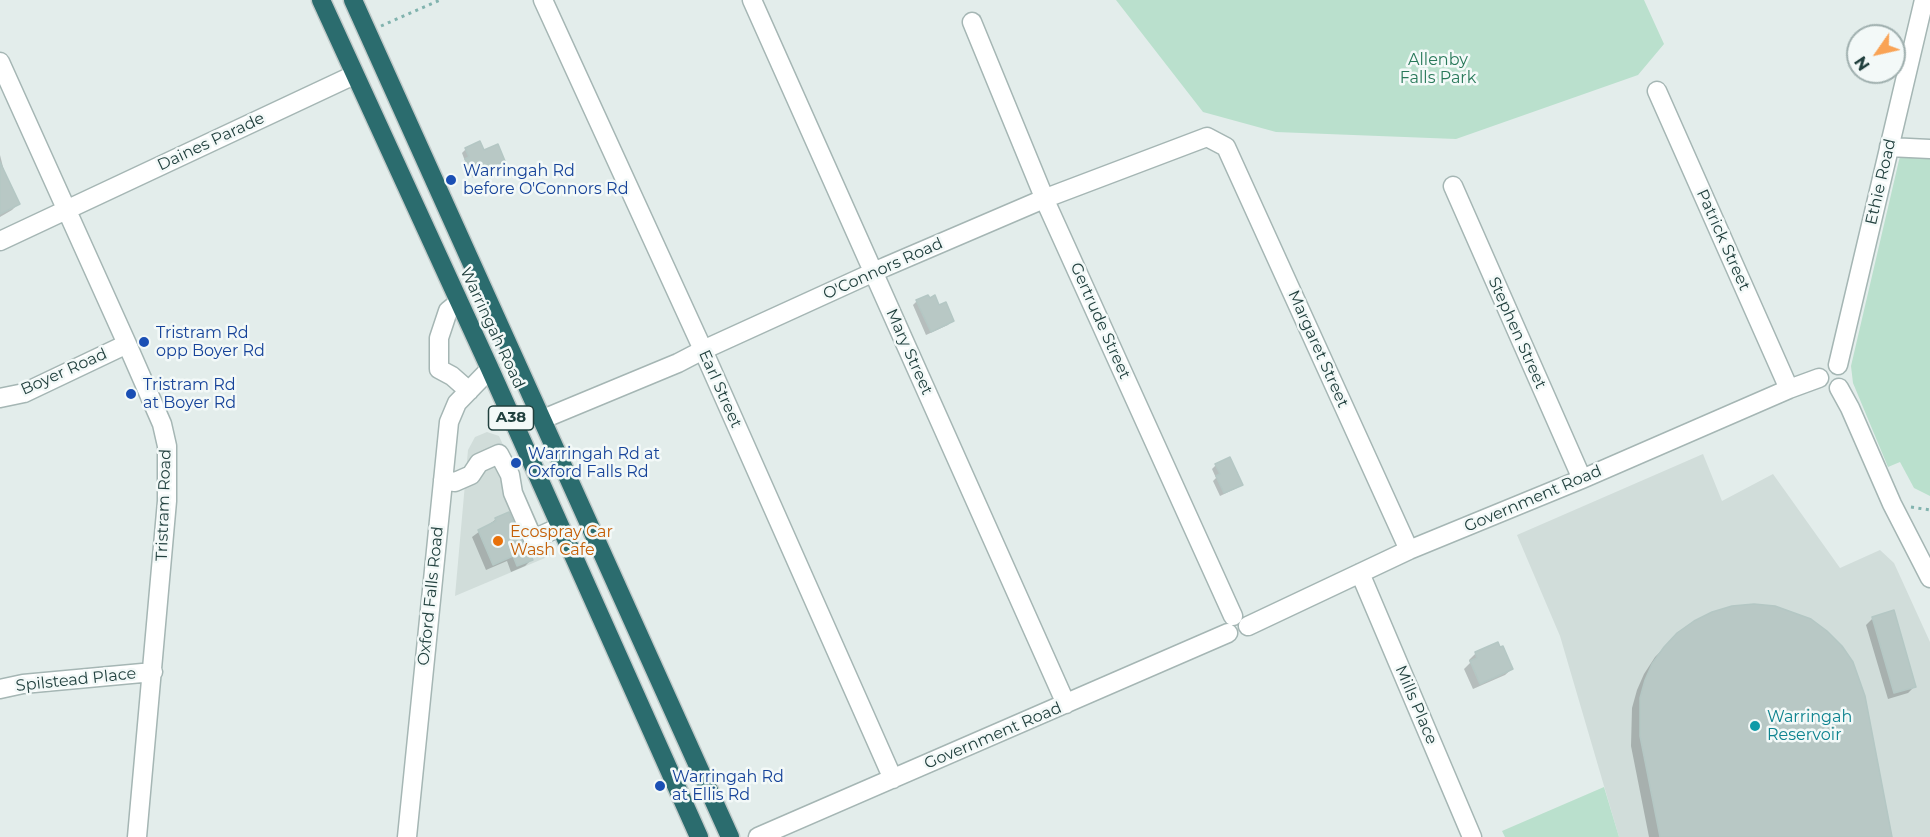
<!DOCTYPE html>
<style>
body{margin:0}
#map{position:relative;width:1930px;height:837px;overflow:hidden;background:#e3edeb;font-family:Montserrat,sans-serif}
canvas{display:block}
.north{position:absolute;left:1846px;top:24px;width:60px;height:60px;box-sizing:border-box;background:#f3f9f8;border:2px solid #9fafae;border-radius:50%;rotate:236deg;font-size:16px;font-weight:700;line-height:24px;text-align:center;color:#21403e}
.north::after{content:'';display:block;margin:auto;width:21px;height:27px;background:#f9a355;clip-path:polygon(50% 0,100% 100%,50% 72%,0 100%)}
</style>
<div id="map">
<canvas width="1930" height="837"></canvas>
<div class="north">N</div>
</div>
<script>
const ctx = document.querySelector('canvas').getContext('2d');
ctx.lineJoin = 'round';
function fillPath(path, color) {
  ctx.fillStyle = color;
  ctx.fill(path, 'evenodd');
}
function toPath(rows) {
  const path = new Path2D();
  for (const r of rows) {
    path.moveTo(r[0], r[1]);
    for (let i = 2; i < r.length; i += 2) path.lineTo(r[i], r[i + 1]);
  }
  return path;
}
function stroke(path, color, width, dash) {
  ctx.strokeStyle = color;
  ctx.lineWidth = width;
  ctx.lineCap = dash ? 'butt' : 'round';
  ctx.setLineDash(dash || []);
  ctx.stroke(path);
}
function label(font, color, halo, rows, align = 'center') {
  ctx.font = font + ' Montserrat,sans-serif';
  ctx.lineWidth = 5;
  ctx.setLineDash([]);
  ctx.textBaseline = 'middle';
  ctx.strokeStyle = halo;
  ctx.fillStyle = color;
  for (const [text, x, y, turn = 0] of rows) {
    ctx.save();
    ctx.translate(x, y);
    ctx.rotate((+turn || 0) * Math.PI / 180);
    ctx.textAlign = isNaN(turn) ? turn : align;
    if (halo) ctx.strokeText(text, 0, 0);
    ctx.fillText(text, 0, 0);
    ctx.restore();
  }
}
const built = toPath([
 [487,432,499,436,552,555,455,596,468,450,475,437],
 [1703,454,1722,501,1773,474,1840,568,1880,550,1894,563,1930,642,1930,837,1619,837,1560,636,1517,535]
]);
const green = toPath([
 [1116,0,1644,0,1664,44,1638,75,1456,139,1276,132,1203,112],
 [1900,156,1930,158,1930,496,1914,488,1900,462,1888,467,1853,383,1851,366],
 [1604,787,1619,837,1505,837,1502,831]
]);
const shadow = toPath([
 [466,149,503,160,499,164,473,178,471,174,467,176,462,164,465,161,462,153],
 [0,155,4,171,3,172,18,204,12,210,0,217],
 [917,301,938,307,952,320,948,325,926,335,913,305],
 [1216,465,1241,484,1237,488,1220,496,1213,481,1216,478,1212,469],
 [508,514,521,544,531,560,525,566,511,572,507,561,486,570,472,537,495,520],
 [1873,618,1915,686,1908,693,1888,699,1866,625],
 [1678,634,1890,837,1649,837,1631,746,1632,708,1637,690,1644,674,1655,657],
 [1476,653,1512,669,1505,675,1473,689,1464,669,1470,663,1469,660]
]);
const building = toPath([
 [480,141,484,150,498,144,505,161,477,175,475,171,471,172,465,159,469,157,465,148,480,141],
 [0,162,20,204,0,214,0,162],
 [928,295,930,298,935,295,939,305,946,302,954,321,931,332,916,300,928,295],
 [1230,457,1243,485,1224,493,1216,476,1220,474,1215,464,1230,457],
 [509,512,523,543,528,549,533,560,517,566,513,556,493,565,478,530,496,521,495,518,509,512],
 [1754,604,1775,606,1811,619,1827,631,1842,646,1853,662,1865,696,1892,837,1660,837,1640,736,1640,698,1645,680,1652,664,1664,647,1677,633,1694,621,1712,612,1732,606,1754,604],
 [1894,610,1916,687,1894,693,1872,617,1894,610],
 [1498,642,1500,647,1503,646,1513,669,1480,684,1470,661,1477,658,1475,652,1498,642]
]);
const path = toPath([
 [381,26,440,0],
 [1911,507,1930,510]
]);
const minor = toPath([
 [543,0,699,341,893,779],
 [752,0,1066,704],
 [972,22,1048,207,1233,616],
 [0,62,127,344,162,424,167,446,167,501,137,837],
 [1657,91,1789,389],
 [1889,147,1930,149],
 [1453,186,1582,479],
 [0,241,354,75],
 [459,302,448,311,439,338,439,369,452,376,469,391],
 [1838,365,1924,0],
 [1839,388,1850,408,1892,504,1930,578],
 [0,398,24,393,127,344],
 [543,419,678,363,703,350,885,267,1046,198,1207,137,1226,147,1409,550],
 [443,480,455,482,471,475,479,463,499,454,510,475,513,493,533,539,560,527],
 [1360,573,1472,837],
 [1248,626,1409,550,1582,479,1789,389,1819,378],
 [0,689,23,684,153,672],
 [407,837,449,422,457,403,490,369],
 [758,837,1228,633]
]);
const highway = toPath([
 [321,0,490,369,699,837],
 [353,0,730,837]
]);
const markers = [
 [451,180,6,"#1a4fb4"],
 [144,342,6,"#1a4fb4"],
 [131,394,6,"#1a4fb4"],
 [516,463,6,"#1a4fb4"],
 [498,541,6,"#e8710a"],
 [1755,726,6,"#0f9aa8"],
 [660,786,6,"#1a4fb4"]
];
const shields = [
 [511,418,45]
];
const shieldNames = [
 ["A38",511,418]
];
const parkNames = [
 ["Allenby",1438,60],
 ["Falls Park",1438,78]
];
const streetNames = [
 ["Daines Parade",211,142,-25],
 ["Ethie Road",1881,182,-77],
 ["Patrick Street",1723,240,66],
 ["O'Connors Road",883,269,-24],
 ["Gertrude Street",1100,321,66],
 ["Warringah Road",492,328,65],
 ["Stephen Street",1517,333,66],
 ["Margaret Street",1318,349,66],
 ["Mary Street",909,352,66],
 ["Boyer Road",64,372,-24],
 ["Earl Street",720,389,66],
 ["Government Road",1533,499,-23],
 ["Tristram Road",164,505,-88],
 ["Oxford Falls Road",431,596,-84],
 ["Spilstead Place",76,680,-6],
 ["Mills Place",1416,705,67],
 ["Government Road",993,736,-23]
];
const transitNames = [
 ["Warringah Rd",463,171],
 ["before O'Connors Rd",463,189],
 ["Tristram Rd",156,333],
 ["opp Boyer Rd",156,351],
 ["Tristram Rd",143,385],
 ["at Boyer Rd",143,403],
 ["Warringah Rd at",528,454],
 ["Oxford Falls Rd",528,472],
 ["Warringah Rd",672,777],
 ["at Ellis Rd",672,795]
];
const foodNames = [
 ["Ecospray Car",510,532],
 ["Wash Cafe",510,550]
];
const cultureNames = [
 ["Warringah",1767,717],
 ["Reservoir",1767,735]
];
fillPath(built, '#d1ddda');
fillPath(green, '#bae0cd');
fillPath(shadow, '#0003');
fillPath(building, '#b8c8c5');
stroke(building, '#b4c7c4', 1.5);
stroke(minor, '#a5b6b4', 21);
stroke(highway, '#c1cac9', 21);
stroke(path, '#81b3ae', 3, [3, 4.5]);
stroke(minor, '#fff', 18);
stroke(highway, '#2b6c6e', 18);
for (const [x, y, r, color] of markers) {
  const dot = new Path2D();
  dot.arc(x, y, r, 0, 2 * Math.PI);
  ctx.fillStyle = color;
  ctx.fill(dot);
  stroke(dot, '#f3f9f8', 2);
}
for (const [x, y, w] of shields) {
  const box = new Path2D();
  box.roundRect(x - w / 2, y - 12, w, 24, 4.5);
  ctx.fillStyle = '#f3f9f8';
  ctx.fill(box);
  stroke(box, '#21403e', 1.5);
}
label('bold 15px', '#21403e', null, shieldNames);
label('16px', '#29795a', '#f3f9f8', parkNames);
label('16px', '#21403e', '#f3f9f8', streetNames);
label('16px', '#164399', '#f3f9f8', transitNames, 'left');
label('16px', '#c56008', '#f3f9f8', foodNames, 'left');
label('16px', '#0d838f', '#f3f9f8', cultureNames, 'left');
</script>
